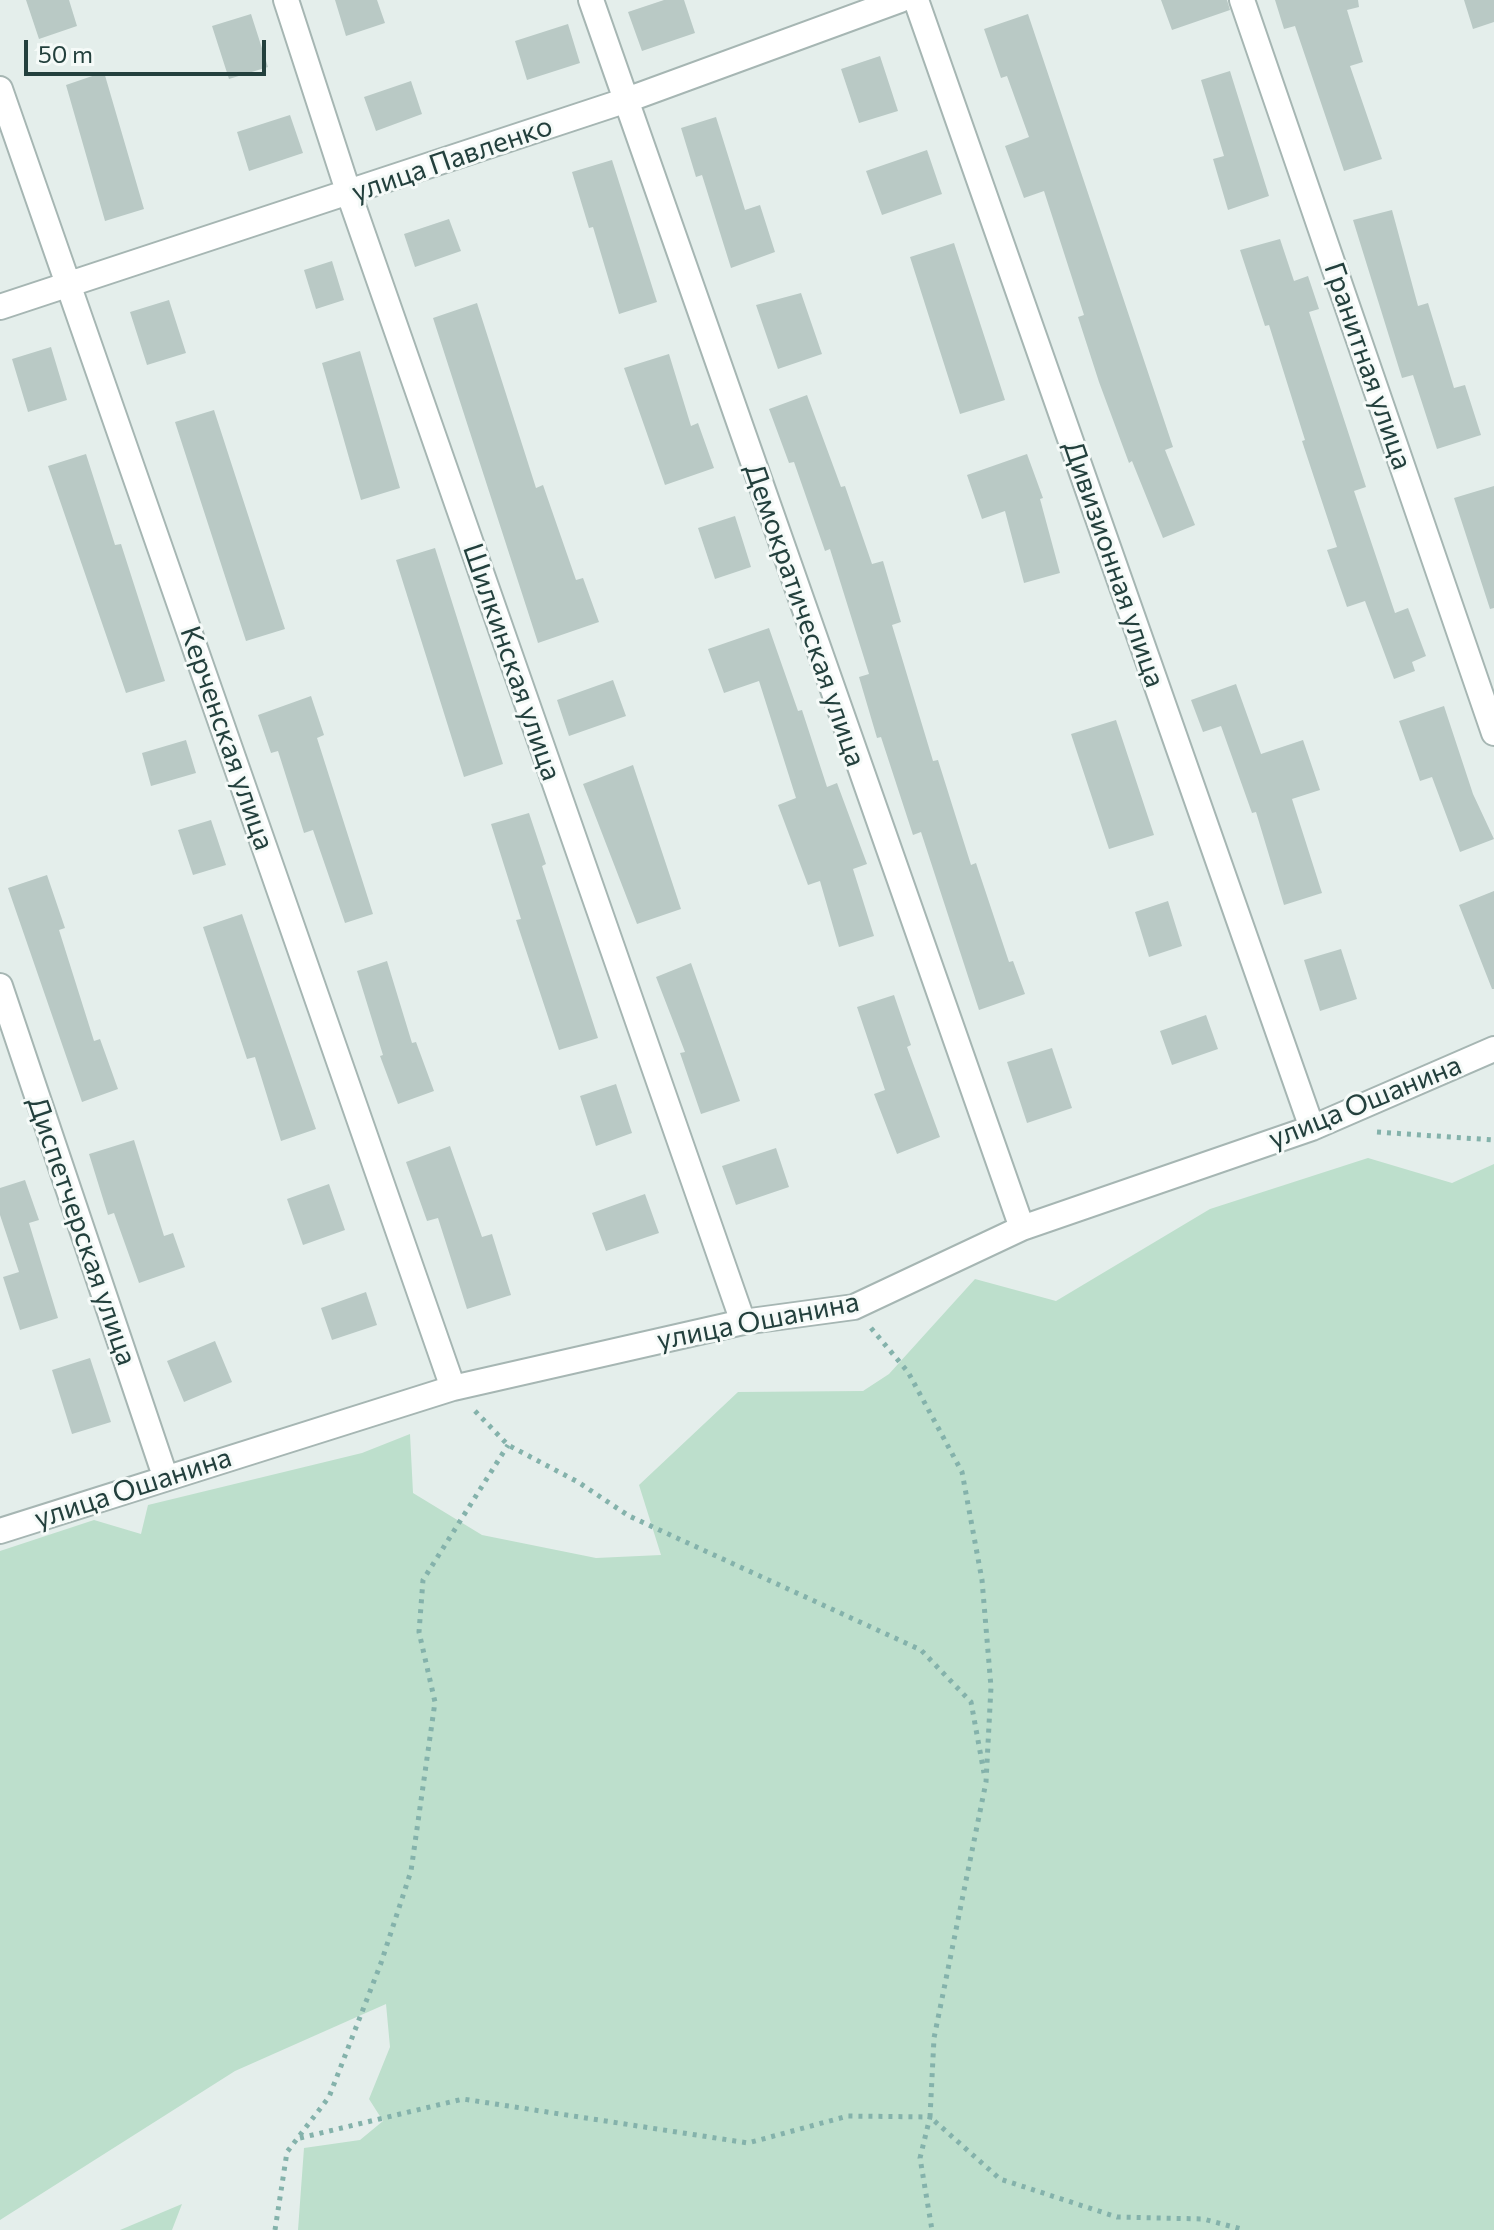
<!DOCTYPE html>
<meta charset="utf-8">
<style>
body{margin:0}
#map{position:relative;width:1494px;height:2230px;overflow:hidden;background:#e4eeeb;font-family:Commissioner,sans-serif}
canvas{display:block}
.scale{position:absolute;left:24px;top:40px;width:242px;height:36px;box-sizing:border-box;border:4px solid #23403d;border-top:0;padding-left:10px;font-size:24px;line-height:28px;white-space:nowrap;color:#23403d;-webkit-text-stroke:6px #f5faf8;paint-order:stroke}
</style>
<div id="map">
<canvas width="1494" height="2230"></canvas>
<div class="scale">50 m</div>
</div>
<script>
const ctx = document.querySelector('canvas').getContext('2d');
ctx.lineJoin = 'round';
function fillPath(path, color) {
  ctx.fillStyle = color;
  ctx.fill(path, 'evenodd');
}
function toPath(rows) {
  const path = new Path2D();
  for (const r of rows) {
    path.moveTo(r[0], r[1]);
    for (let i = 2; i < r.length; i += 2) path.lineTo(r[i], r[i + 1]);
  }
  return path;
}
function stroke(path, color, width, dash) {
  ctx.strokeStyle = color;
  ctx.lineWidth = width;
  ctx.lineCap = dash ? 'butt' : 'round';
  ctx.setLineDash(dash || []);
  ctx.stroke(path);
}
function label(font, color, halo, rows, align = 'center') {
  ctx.font = font + ' Commissioner,sans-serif';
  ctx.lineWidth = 6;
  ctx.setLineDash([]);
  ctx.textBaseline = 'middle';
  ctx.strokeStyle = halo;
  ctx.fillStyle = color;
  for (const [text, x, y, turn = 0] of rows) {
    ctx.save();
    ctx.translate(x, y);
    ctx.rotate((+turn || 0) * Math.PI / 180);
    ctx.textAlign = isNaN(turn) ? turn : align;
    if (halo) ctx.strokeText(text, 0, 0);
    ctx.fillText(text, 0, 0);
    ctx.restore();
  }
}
const green = toPath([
 [1368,1158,1452,1183,1494,1164,1494,2230,298,2230,304,2148,360,2140,383,2121,369,2099,390,2047,386,2004,235,2071,0,2220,0,1551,94,1520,141,1534,148,1505,362,1453,410,1434,413,1493,482,1535,596,1558,661,1555,639,1485,738,1392,863,1391,889,1374,975,1279,1056,1301,1210,1209],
 [182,2204,172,2230,120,2230]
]);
const building = toPath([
 [26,0,69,0,77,26,39,39],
 [335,0,377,0,385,23,346,36],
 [664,0,684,0,695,33,642,51,628,12],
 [1161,0,1227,0,1230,10,1172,30],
 [1275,0,1358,0,1359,7,1347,10,1363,62,1350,66,1382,159,1344,171,1295,26,1284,29],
 [1464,0,1494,0,1494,22,1473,29],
 [251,14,268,67,229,79,212,26],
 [1028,14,1173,447,1165,450,1195,525,1163,538,1132,461,1129,463,1099,382,1078,317,1084,315,1044,191,1024,198,1005,146,1029,137,1007,76,1001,78,984,29],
 [568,24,580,63,527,80,515,41],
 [880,56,898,111,859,123,841,69],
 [1230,71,1269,196,1228,210,1213,159,1224,156,1201,80],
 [104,72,144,209,105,221,66,85],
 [411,81,422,114,376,131,364,97],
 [290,115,303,153,249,171,237,132],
 [716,117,745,210,760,205,775,252,731,268,702,175,696,177,681,128],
 [927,150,942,194,882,215,866,171],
 [612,160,657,302,619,314,593,227,589,228,572,172],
 [1392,210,1418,306,1428,303,1454,388,1465,385,1481,435,1437,449,1413,375,1402,378,1353,220],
 [449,219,461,251,415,267,404,234],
 [1280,239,1294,281,1308,276,1319,309,1309,312,1366,487,1354,491,1395,613,1408,608,1426,656,1412,662,1415,671,1394,679,1365,601,1347,607,1327,550,1337,547,1302,441,1305,440,1269,325,1265,326,1240,250],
 [954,243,1005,400,960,414,910,257],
 [332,261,344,300,316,309,304,270],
 [801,293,822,354,778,369,756,305],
 [169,300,186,353,147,365,130,312],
 [477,303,536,488,543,485,576,580,583,578,599,622,538,643,433,318],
 [51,347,67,400,28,412,12,359],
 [360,351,400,488,361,500,322,363],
 [669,354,691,426,698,423,714,468,665,485,624,368],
 [807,395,841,487,845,486,872,564,883,561,901,622,892,625,933,761,938,760,971,865,976,863,1009,962,1013,961,1025,994,979,1010,921,832,913,835,881,737,877,738,859,677,869,674,830,549,825,551,794,462,789,463,769,409],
 [214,410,285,629,246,641,175,422],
 [86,454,115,545,121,544,165,681,126,693,48,466],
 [1027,454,1043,498,1040,499,1060,573,1024,583,1005,511,982,519,967,475],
 [1494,486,1494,608,1490,609,1454,498],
 [735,516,751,567,715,579,698,528],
 [435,548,503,764,464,777,396,560],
 [769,628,798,711,802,710,827,787,837,783,867,864,853,869,874,936,839,947,820,881,808,885,778,805,796,798,759,681,724,693,708,649],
 [613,680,626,716,569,736,557,700],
 [1236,684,1261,754,1303,740,1320,790,1292,799,1322,893,1284,905,1256,812,1252,813,1221,726,1203,732,1191,700],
 [311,696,324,735,317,738,373,914,345,923,313,830,304,833,278,751,271,753,258,715],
 [1444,706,1473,794,1494,839,1460,852,1432,777,1420,781,1399,721],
 [1116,720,1154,835,1109,849,1071,734],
 [186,740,196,773,151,786,142,753],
 [633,765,681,909,637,924,583,784],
 [529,813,546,864,542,866,598,1038,559,1050,516,920,521,919,491,824],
 [211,820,226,865,193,875,178,830],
 [47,875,65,928,59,930,94,1041,100,1039,118,1089,82,1102,8,888],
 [1494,891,1494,989,1492,989,1459,905],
 [1168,901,1182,946,1149,957,1135,912],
 [242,914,316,1129,281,1141,255,1057,247,1059,203,927],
 [1341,949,1357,999,1320,1011,1304,960],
 [387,961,412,1043,416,1042,434,1091,398,1104,380,1056,383,1055,357,971],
 [691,963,740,1101,701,1114,680,1053,685,1052,656,977],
 [894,995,911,1045,907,1047,940,1137,897,1154,874,1094,885,1090,857,1007],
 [1206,1015,1218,1049,1172,1065,1160,1031],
 [1052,1048,1072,1108,1027,1123,1007,1062],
 [616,1084,632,1133,596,1146,580,1096],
 [134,1140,164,1236,173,1233,185,1267,139,1283,114,1213,108,1215,89,1154],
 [450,1146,482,1237,492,1234,511,1295,467,1309,438,1218,427,1221,406,1162],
 [776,1148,789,1187,736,1205,722,1166],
 [25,1180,39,1220,29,1223,58,1318,20,1330,3,1277,19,1272,0,1215,0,1188],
 [329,1184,345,1230,303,1245,287,1199],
 [645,1194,659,1233,606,1251,592,1213],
 [366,1292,377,1325,332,1340,321,1308],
 [215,1341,232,1382,184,1402,167,1361],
 [90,1358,111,1422,72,1434,52,1370]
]);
const path = toPath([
 [1377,1132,1494,1140],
 [871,1328,908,1372,962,1472,982,1580,991,1687,986,1782,934,2038,930,2117,1000,2179,1117,2217,1203,2219,1245,2230],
 [475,1411,508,1445,578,1482,629,1516,921,1650,971,1702,984,1773],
 [300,2138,463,2099,748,2143,848,2116,930,2117,920,2158,932,2230],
 [275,2230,287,2152,329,2097,381,1963,411,1871,435,1702,419,1632,423,1580,508,1445]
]);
const minor = toPath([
 [286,0,349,194,743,1322],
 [591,0,1022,1228],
 [916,0,1312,1128],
 [1242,0,1494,733],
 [0,89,453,1388],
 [0,307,624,101,900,0],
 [0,986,165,1476],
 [0,1531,453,1388,743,1322,854,1307,1022,1228,1312,1128,1494,1049]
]);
const streetNames = [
 ["улица Павленко",452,159,-19],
 ["Гранитная улица",1368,366,71],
 ["Дивизионная улица",1114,564,71],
 ["Демократическая улица",805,615,71],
 ["Шилкинская улица",512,662,71],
 ["Керченская улица",227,738,71],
 ["улица Ошанина",1365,1102,-22],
 ["Диспетчерская улица",82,1231,71],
 ["улица Ошанина",758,1321,-11],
 ["улица Ошанина",133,1488,-18]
];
fillPath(green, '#bddfcc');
fillPath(building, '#b9c9c5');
stroke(minor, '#a6b6b3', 28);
stroke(path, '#84b2ab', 5, [4, 6]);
stroke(minor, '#fff', 24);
label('28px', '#23403d', '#f5faf8', streetNames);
</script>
